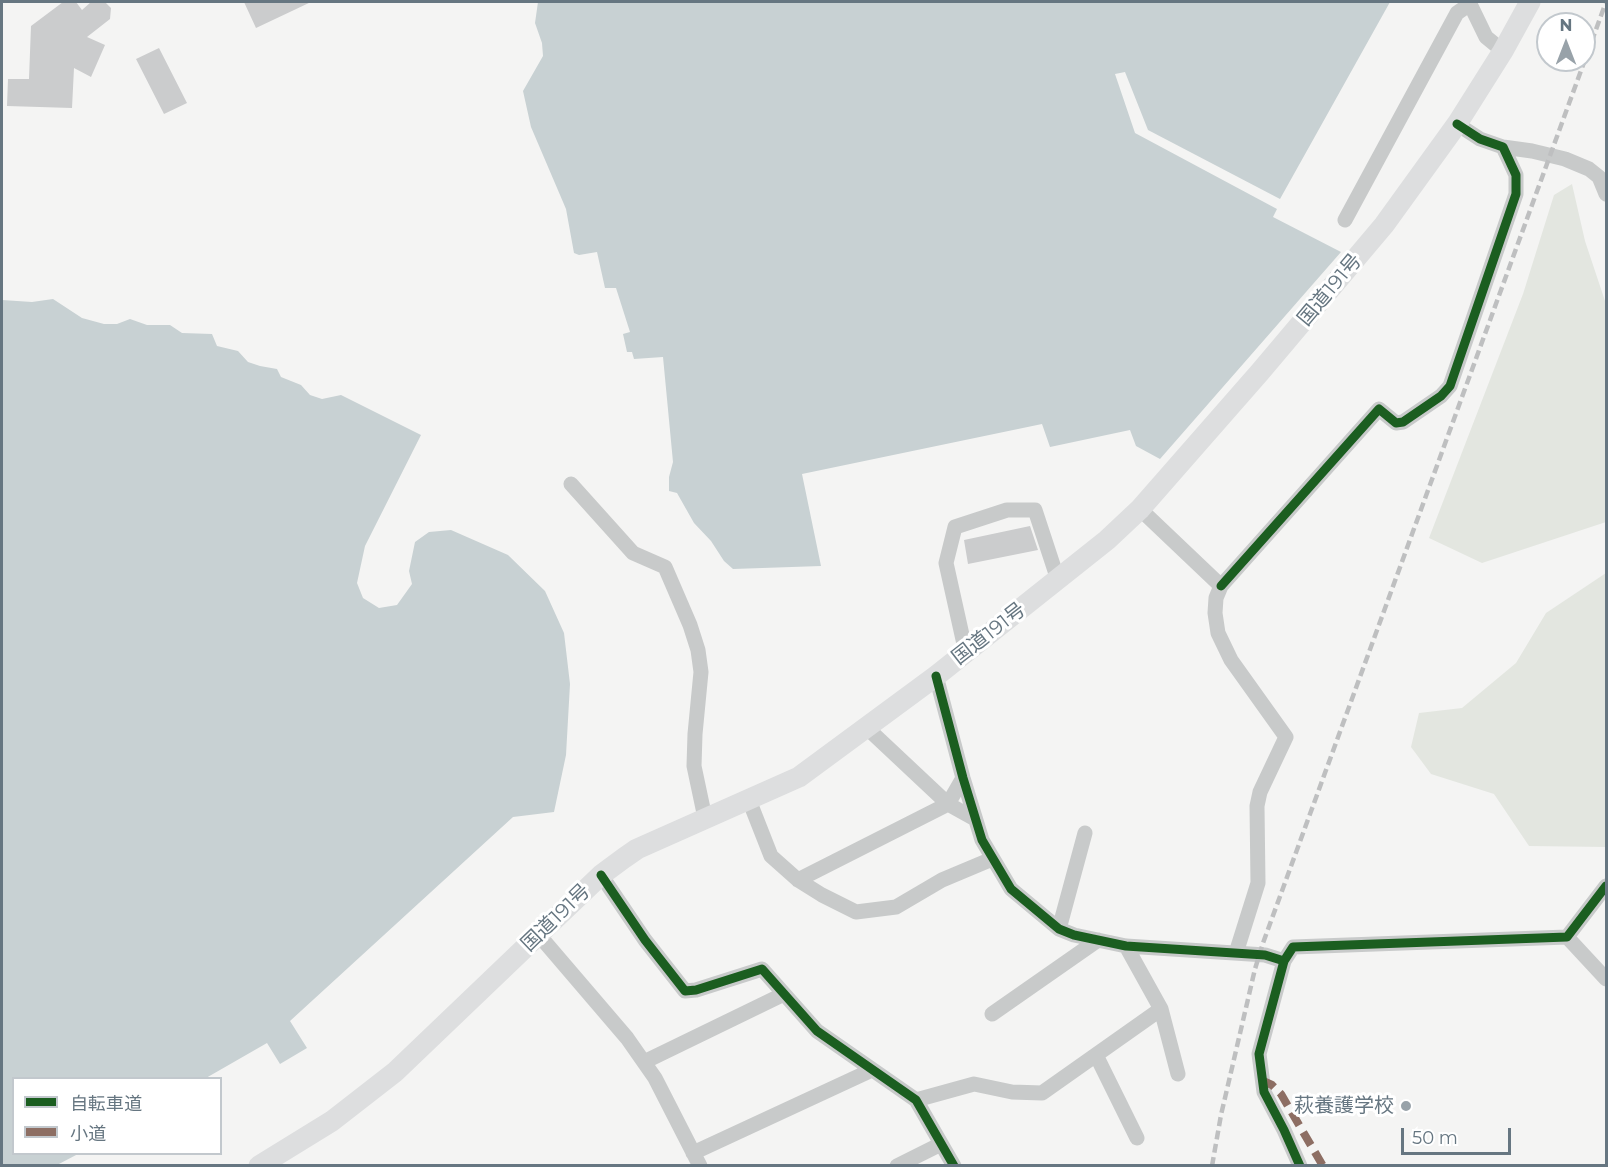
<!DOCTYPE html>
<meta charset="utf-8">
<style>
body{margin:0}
#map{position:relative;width:1608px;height:1167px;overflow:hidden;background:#f4f4f3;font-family:Montserrat,"Noto Sans JP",sans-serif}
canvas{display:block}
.frame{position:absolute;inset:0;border:3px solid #667681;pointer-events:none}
.legend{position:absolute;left:12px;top:1077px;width:210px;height:78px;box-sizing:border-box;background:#fff;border:2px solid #c2c8cd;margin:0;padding:8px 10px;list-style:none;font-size:18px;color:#667681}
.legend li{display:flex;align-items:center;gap:12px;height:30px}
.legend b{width:30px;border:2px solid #c2c8cd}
.north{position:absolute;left:1536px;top:12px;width:60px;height:60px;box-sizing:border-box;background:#fff;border:2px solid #c2c8cd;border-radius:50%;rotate:0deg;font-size:16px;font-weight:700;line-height:24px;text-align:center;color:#667681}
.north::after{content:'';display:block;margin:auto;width:21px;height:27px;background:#98a2a9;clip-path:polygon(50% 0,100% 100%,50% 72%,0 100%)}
.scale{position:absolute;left:1401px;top:1128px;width:110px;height:27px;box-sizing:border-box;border:3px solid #667681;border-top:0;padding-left:8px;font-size:18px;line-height:21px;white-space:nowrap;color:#667681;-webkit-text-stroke:4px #fff;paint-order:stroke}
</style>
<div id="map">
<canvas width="1608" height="1167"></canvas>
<div class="frame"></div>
<ul class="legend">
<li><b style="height:8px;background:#1b5e20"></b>自転車道</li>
<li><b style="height:8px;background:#8d6e63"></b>小道</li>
</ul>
<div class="north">N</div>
<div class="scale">50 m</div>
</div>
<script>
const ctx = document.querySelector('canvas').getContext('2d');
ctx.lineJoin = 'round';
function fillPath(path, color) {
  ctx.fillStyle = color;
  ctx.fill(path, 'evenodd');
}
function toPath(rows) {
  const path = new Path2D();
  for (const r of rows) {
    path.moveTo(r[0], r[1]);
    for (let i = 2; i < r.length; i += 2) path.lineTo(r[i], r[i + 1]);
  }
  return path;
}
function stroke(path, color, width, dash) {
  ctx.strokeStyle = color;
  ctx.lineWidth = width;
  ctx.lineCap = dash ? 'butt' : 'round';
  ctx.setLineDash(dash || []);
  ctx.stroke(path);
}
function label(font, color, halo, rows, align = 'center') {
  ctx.font = font + ' Montserrat,"Noto Sans JP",sans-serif';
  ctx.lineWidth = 6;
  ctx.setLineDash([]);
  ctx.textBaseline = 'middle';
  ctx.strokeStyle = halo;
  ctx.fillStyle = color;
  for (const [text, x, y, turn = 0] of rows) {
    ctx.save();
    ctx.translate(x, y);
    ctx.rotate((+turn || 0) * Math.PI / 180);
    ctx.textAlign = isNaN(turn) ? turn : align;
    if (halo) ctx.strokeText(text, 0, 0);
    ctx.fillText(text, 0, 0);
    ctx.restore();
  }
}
const green = toPath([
 [1572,184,1585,241,1606,304,1606,522,1482,563,1429,538,1523,294,1554,195],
 [1606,573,1606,847,1529,846,1494,794,1431,774,1411,747,1419,713,1462,708,1516,663,1546,613]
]);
const water = toPath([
 [538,2,1390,2,1280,199,1148,130,1125,72,1115,74,1135,133,1277,209,1273,217,1341,252,1160,459,1136,446,1130,430,1050,447,1042,424,802,474,821,566,733,569,724,561,711,541,694,523,677,493,669,491,669,477,673,462,663,357,634,359,632,352,627,352,623,334,630,332,616,288,605,288,597,252,579,255,574,253,566,209,531,127,523,91,543,56,542,43,535,23],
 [53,299,82,318,104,324,117,324,130,319,147,325,170,325,182,333,212,334,217,346,238,351,248,362,260,366,277,369,281,377,301,385,310,395,322,399,341,395,421,435,365,546,357,583,363,598,379,608,397,605,412,584,409,571,415,542,429,532,451,530,508,555,545,591,564,633,570,684,566,755,554,812,513,817,290,1021,307,1048,280,1064,267,1043,206,1078,14,1078,14,1154,78,1154,57,1165,2,1165,2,300,32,302]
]);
const building = toPath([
 [63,2,76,2,82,10,91,2,105,2,111,8,110,19,87,37,105,45,91,77,74,68,72,108,7,106,8,79,29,79,31,26],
 [244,2,311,2,256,28],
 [159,48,187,103,164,114,136,59],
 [1030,526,1038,550,968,564,964,540]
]);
const minor = toPath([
 [1469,2,1486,37,1503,51],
 [1503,147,1532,151,1565,159,1589,169,1599,177,1606,194],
 [1345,220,1457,13,1470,4],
 [571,484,633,553,665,567,690,625,698,650,701,672,695,734,694,766,705,818],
 [1140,509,1221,586,1216,598,1215,613,1218,633,1231,660,1286,737,1260,792,1257,806,1258,883,1236,953],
 [1221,586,1379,409,1396,423,1403,422,1441,396,1450,386,1516,194,1516,175,1503,147,1480,139,1457,124],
 [966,653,946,563,955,527,1007,510,1035,510,1058,580],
 [936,676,963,778,982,840,1011,889,1059,929,1074,935,1126,946,1265,955,1284,961],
 [866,727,948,804,963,778],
 [749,800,771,856,798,880,822,895,856,912,896,907,942,880,992,859],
 [601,875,645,940,685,991,696,990,762,969,817,1031,916,1100,954,1166],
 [798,880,948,804,975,819],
 [1059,929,1085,833],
 [538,934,627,1038,655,1078,700,1166],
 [1567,937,1606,979],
 [1161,1009,1178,1074],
 [992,1014,1098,940],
 [1096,1055,1137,1138],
 [644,1062,784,994],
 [916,1100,974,1084,1012,1092,1042,1093,1161,1009,1126,946],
 [693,1153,872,1070],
 [897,1166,941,1144],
 [1300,1166,1284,1130,1264,1092,1259,1054,1284,961,1293,947,1567,937,1606,886]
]);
const highway = toPath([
 [259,1166,332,1121,395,1072,601,875,624,858,637,849,799,777,936,676,1107,540,1140,509,1260,372,1384,225,1457,124,1503,51,1530,2]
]);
const rail = toPath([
 [1212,1166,1221,1115,1255,969,1263,943,1606,2]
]);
const quiet = toPath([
 [1261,1080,1272,1085,1281,1094,1323,1166]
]);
const cycleway = toPath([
 [1221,586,1379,409,1396,423,1403,422,1441,396,1450,386,1516,194,1516,175,1503,147,1480,139,1457,124],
 [936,676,963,778,982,840,1011,889,1059,929,1074,935,1126,946,1265,955,1284,961],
 [601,875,645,940,685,991,696,990,762,969,817,1031,916,1100,954,1166],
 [1300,1166,1284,1130,1264,1092,1259,1054,1284,961,1293,947,1567,937,1606,886]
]);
const markers = [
 [1406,1106,6,"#98a2a9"]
];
const streetNames = [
 ["国道191号",1330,290,-50],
 ["国道191号",989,634,-38],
 ["国道191号",556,918,-44]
];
const poiNames = [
 ["萩養護学校",1394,1106]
];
fillPath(green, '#e3e6e0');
fillPath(water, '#c8d1d3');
fillPath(building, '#cbcccd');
stroke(minor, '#c8caca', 15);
stroke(highway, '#dddedf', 21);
stroke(rail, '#bebfc0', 4.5, [9, 4.5]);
stroke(quiet, '#8d6e63', 8, [15, 8]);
stroke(cycleway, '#1b5e20', 9);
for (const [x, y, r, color] of markers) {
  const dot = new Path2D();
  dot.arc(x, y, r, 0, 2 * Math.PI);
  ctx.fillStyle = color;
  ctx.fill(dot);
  stroke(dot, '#fff', 2);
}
label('20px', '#667681', '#fff', streetNames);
label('20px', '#667681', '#fff', poiNames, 'right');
</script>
